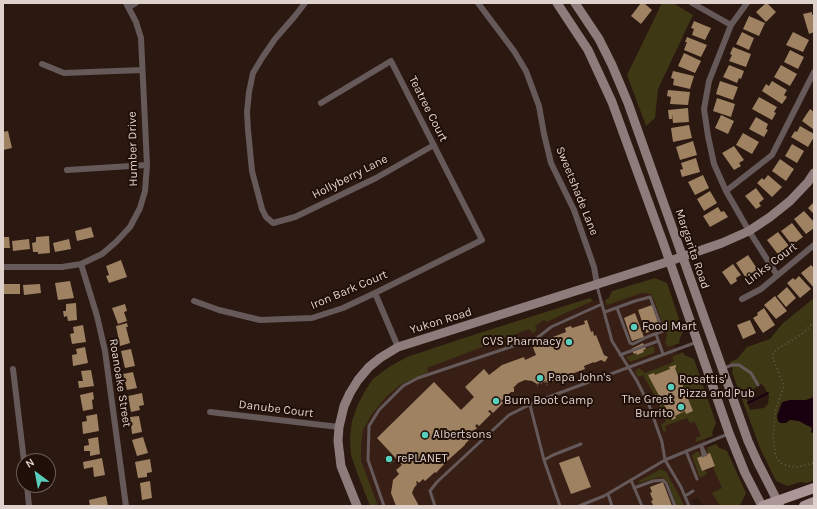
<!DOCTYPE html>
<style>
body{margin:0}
#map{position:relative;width:817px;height:509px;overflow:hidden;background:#2a1811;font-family:Karla,sans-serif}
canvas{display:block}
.frame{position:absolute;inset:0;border:4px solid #dfd2cd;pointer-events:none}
.north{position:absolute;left:16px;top:453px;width:40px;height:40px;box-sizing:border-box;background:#200f08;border:1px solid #6c5d57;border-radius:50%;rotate:328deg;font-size:11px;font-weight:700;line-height:16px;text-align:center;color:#dfd2cd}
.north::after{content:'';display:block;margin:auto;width:14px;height:18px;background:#5acebd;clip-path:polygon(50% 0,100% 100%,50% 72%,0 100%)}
</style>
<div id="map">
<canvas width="817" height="509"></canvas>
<div class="frame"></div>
<div class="north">N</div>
</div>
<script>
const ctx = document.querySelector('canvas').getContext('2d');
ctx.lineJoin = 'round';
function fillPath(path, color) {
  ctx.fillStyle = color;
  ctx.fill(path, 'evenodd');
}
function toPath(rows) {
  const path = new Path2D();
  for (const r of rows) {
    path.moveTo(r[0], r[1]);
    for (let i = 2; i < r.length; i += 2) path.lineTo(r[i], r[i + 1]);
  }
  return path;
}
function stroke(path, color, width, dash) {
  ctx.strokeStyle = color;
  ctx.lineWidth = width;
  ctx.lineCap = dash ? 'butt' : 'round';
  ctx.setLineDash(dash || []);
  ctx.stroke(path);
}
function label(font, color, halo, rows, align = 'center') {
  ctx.font = font + ' Karla,sans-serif';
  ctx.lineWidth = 4;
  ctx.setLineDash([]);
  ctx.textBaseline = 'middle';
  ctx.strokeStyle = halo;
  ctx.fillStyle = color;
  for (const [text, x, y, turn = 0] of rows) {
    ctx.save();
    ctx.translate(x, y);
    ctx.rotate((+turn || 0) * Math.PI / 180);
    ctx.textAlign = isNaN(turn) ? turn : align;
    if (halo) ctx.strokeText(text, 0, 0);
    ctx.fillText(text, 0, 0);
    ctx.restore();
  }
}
const built = toPath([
 [646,281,655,285,708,448,717,460,722,488,713,493,720,506,703,506,698,498,691,500,694,506,370,506,358,475,351,455,350,437,352,421,358,404,365,391,373,379,389,367,407,357,567,305,590,298,593,301,605,300,609,298,612,291]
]);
const green = toPath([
 [662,3,673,3,693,15,658,89,655,118,646,126,627,75],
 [655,278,667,283,683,331,679,341,680,343,668,347,665,342,667,335,654,300,651,294,642,293,607,305,605,300,609,298,612,291],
 [590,298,593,301,563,314,547,322,544,320,535,326,537,330,533,333,529,329,427,368,428,372,426,373,400,385,386,397,372,414,363,430,361,444,361,461,378,506,370,506,358,475,351,455,350,437,352,421,358,404,365,391,373,379,389,367,407,357,467,337],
 [814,298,814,480,807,483,801,482,787,486,776,481,760,448,732,372,733,370,730,362,737,359,747,347,770,339,782,324],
 [760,384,763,385,769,396,768,404,764,408,750,410,745,393,745,391,750,393,757,386],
 [653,346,655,350,654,353,630,362,626,357,636,353,637,355,644,352,643,350],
 [683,352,684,355,694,359,716,423,712,433,713,436,696,442,696,438,701,436,695,422,690,423,687,418,665,426,666,431,665,432,663,431,661,424,666,422,656,398,643,375,638,377,635,372,639,368,645,373,671,363,674,361,672,357],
 [717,444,718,447,727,451,746,493,741,504,736,506,720,506,712,493,722,488,713,467,715,466,710,454,708,454,707,450,708,447],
 [697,452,699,452,701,457,697,459,702,471,705,470,707,473,706,475,701,477,699,476,692,456,693,454],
 [661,469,666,472,680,497,684,506,677,506,668,483,664,478,660,477,638,483,639,481]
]);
const water = toPath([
 [814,397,814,434,811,432,812,429,811,427,806,425,799,421,790,420,786,423,780,423,778,421,777,416,782,402,790,400,806,400]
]);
const stream = toPath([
 [748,403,768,393]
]);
const building = toPath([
 [641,3,644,3,652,10,641,24,631,16],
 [766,3,767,3,776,12,766,22,756,12],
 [812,12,812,15,814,14,814,32,809,34,803,14],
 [749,16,765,23,759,36,743,29],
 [694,21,711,28,705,40,692,35,694,29,691,28],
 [742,32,754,38,749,50,736,44],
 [793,32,809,40,803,52,786,45],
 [687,37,707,45,701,57,684,50,687,42,685,42],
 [733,47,751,54,746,67,729,61,732,55,730,54],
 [790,50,804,57,798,69,784,62],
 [684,53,701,61,695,73,678,66],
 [729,65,744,71,741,79,739,78,737,83,723,77],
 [781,65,797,74,790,86,774,77],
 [673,71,694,76,690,89,673,85,674,79,671,78],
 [720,81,738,87,733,100,716,94],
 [772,81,787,90,784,95,787,97,782,104,762,91,766,84,769,86],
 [668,90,690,92,688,105,670,104,671,97,667,96],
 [759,97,777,107,774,112,776,113,772,120,752,109],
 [717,98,735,104,731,117,713,111],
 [688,108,689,122,673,123,672,114,672,119,669,119,668,110],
 [810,109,814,112,813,129,802,121],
 [721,115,734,121,728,134,715,128],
 [756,117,768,124,766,129,768,130,764,137,749,129],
 [689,125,692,138,673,142,671,128],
 [800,126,814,134,814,137,808,147,791,137,795,131,797,132],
 [8,131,12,148,3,150,3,132],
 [743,133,759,142,752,154,736,145],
 [693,141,697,155,680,160,676,147],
 [792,144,804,151,797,163,785,156],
 [734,146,744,160,739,163,741,166,734,170,722,153],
 [696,158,700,172,682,177,680,170,683,169,681,163],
 [780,159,794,169,786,181,772,171],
 [703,175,709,188,695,195,688,182],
 [768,175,782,187,772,197,757,183,762,178,764,180],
 [756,188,764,199,759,203,761,206,756,209,745,196],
 [710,191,717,203,704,211,697,199],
 [814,202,814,214,808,208],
 [718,207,721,212,724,211,728,217,710,227,703,216],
 [804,211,814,222,814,228,806,234,794,219],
 [792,223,803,237,792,245,781,231],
 [91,227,94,237,77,241,75,231],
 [778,232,789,246,784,250,785,252,780,257,767,240],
 [49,236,50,253,38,254,38,252,33,252,32,243,36,242,36,237],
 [3,237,9,237,10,248,3,248],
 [29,239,30,249,13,251,12,241],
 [69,239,71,249,55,252,53,243],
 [748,255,758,270,746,278,736,263],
 [121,260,127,277,109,283,106,276,109,275,106,266],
 [733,264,741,275,736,278,737,281,731,285,722,272],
 [811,265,814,268,814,288,801,273],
 [799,276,811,289,800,298,787,283,793,278,795,280],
 [70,281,74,298,58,300,55,283],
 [3,284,20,284,20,294,3,294],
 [40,284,41,293,24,295,23,285],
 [787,287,796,298,786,307,777,296],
 [775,296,787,311,776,319,764,305],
 [76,303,77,320,68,321,67,316,64,317,63,311,66,311,66,304],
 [125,304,127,311,124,312,127,321,118,324,112,308],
 [652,305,660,328,646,333,638,310],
 [764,308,775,325,763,333,753,318,758,315,757,313],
 [635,313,644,337,632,341,624,318],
 [587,320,591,332,593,331,594,336,596,335,604,355,608,357,605,362,601,360,594,363,594,362,584,366,585,369,547,383,546,381,537,384,532,381,525,380,518,383,513,388,514,388,514,392,511,392,501,401,503,403,493,413,490,410,488,411,491,414,479,426,477,424,475,426,477,428,472,432,475,434,465,444,465,445,446,462,436,473,435,472,425,481,423,479,419,483,417,481,416,482,417,484,414,488,412,493,419,506,396,506,391,493,393,480,399,474,396,470,402,465,377,438,434,382,461,410,474,397,465,387,484,369,489,375,502,365,524,357,525,360,536,355,532,345,566,332,565,328,571,326,572,328,585,324,584,321],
 [750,320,756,333,743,339,737,325],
 [127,323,128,327,126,327,130,343,120,346,116,326],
 [83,325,86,342,72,344,70,334,74,333,73,327],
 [643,343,646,349,643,350,644,352,637,355,636,353,634,354,631,349],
 [85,347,88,363,73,366,72,355,77,354,76,349],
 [131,349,135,366,125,368,121,351],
 [676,365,676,367,675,368,679,379,680,379,693,411,686,414,685,411,675,416,676,418,672,420,648,375,654,373,655,375,670,369,669,367],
 [91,370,94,386,79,388,78,381,83,381,81,371],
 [133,372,137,388,127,390,123,374],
 [93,392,94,399,92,400,93,409,83,411,80,395],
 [142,393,144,405,139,406,140,410,131,412,128,396],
 [97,414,99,431,83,434,82,422,87,421,86,416],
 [139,416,142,432,132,434,130,417],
 [98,437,100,454,90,456,90,451,84,451,84,446,89,445,88,439],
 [143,437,148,453,137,456,132,440],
 [710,453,715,466,702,471,697,458],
 [388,454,394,461,390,464,384,458],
 [579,456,591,487,571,494,559,463],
 [102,458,105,475,94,477,93,467,84,469,83,462],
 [150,459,152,472,147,473,147,477,138,478,135,462],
 [150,481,152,498,142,500,140,483],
 [663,482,672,506,653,505,651,501,653,500,650,493,652,492,650,487],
 [106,496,108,506,90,506,89,500]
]);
const path = toPath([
 [814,322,802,334,777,349,772,356,784,386,775,412,773,439,776,457,781,463,788,466,797,467,814,463],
 [537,385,546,382,547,385],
 [740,506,742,505]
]);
const lane = toPath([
 [597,286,612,341,637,381,649,405,662,442,665,460,681,487,689,506],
 [605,312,635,301,650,297,663,331,647,337,633,344,630,343,617,308],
 [656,334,663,354],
 [620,355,658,341],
 [724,368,732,365,739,365,751,373,758,385],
 [530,405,544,460,560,506],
 [701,445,703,456],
 [701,445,706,455],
 [686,451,697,479],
 [544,460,553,455,581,444],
 [631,480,642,506],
 [634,488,653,481,663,480,666,483,675,506],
 [608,494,612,506],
 [685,496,693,491],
 [384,506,368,460,369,426,379,410,403,386,418,378,537,338,551,327,602,304],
 [435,506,430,491,437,482,509,415,535,402,697,342],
 [579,506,604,496,665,460,728,434]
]);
const street = toPath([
 [305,3,295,16,275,39,262,58,253,73,249,92,247,112,248,130,252,171,262,209,266,217,273,223,295,217,376,178,434,145],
 [478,3,514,51,526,71,539,106,544,134,551,163,574,210,594,267,597,284],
 [692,3,731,25],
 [747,3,731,25,709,81,704,109,708,136,714,164,726,191,749,231,777,275],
 [129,7,136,3],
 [42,64,64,73,142,70],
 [67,170,147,165],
 [726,191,772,155,814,72],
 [81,264,97,316,105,351,126,506],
 [3,267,62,267,81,264,102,254,116,242,130,227,140,208,145,191,147,165,141,38,136,22,126,3],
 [375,293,398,347],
 [742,299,761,289,814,245],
 [194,301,219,310,260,320,312,318,343,308,375,293,482,240,391,61,321,103],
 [13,369,24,461],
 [210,412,339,427],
 [27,485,29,506]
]);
const secondary = toPath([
 [557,3,588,50,612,102,664,245,729,433,745,473,762,506],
 [575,3,599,39,612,65,628,103,748,441,758,463,780,506],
 [357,506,341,466,338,441,339,427,344,406,350,393,358,380,369,367,380,358,398,347,661,264,722,243,749,231,770,217,790,201,808,182,814,173]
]);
const primary = toPath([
 [763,506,814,488],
 [804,506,814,502]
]);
const markers = [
 [634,327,4,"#5acebd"],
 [569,342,4,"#5acebd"],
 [540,378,4,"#5acebd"],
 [671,387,4,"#5acebd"],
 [496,401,4,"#5acebd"],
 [681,407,4,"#5acebd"],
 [425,435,4,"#5acebd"],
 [389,459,4,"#5acebd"]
];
const streetNames = [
 ["Teatree Court",428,109,63],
 ["Humber Drive",133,149,-91],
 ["Hollyberry Lane",350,177,-27],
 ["Sweetshade Lane",577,191,68],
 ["Margarita Road",692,249,71],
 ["Links Court",771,264,-37],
 ["Iron Bark Court",349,290,-23],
 ["Yukon Road",441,321,-17],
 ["Roanoake Street",120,383,81],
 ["Danube Court",276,409,7]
];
const poiNames = [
 ["Food Mart",642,327],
 ["CVS Pharmacy",561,342,"right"],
 ["Papa John's",548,378],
 ["Rosattis'",679,380],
 ["Pizza and Pub",679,394],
 ["The Great",673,400,"right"],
 ["Burrito",673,414,"right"],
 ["Burn Boot Camp",504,401],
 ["Albertsons",433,435],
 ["rePLANET",397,459]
];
fillPath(built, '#381f16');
fillPath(green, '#3f3815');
fillPath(water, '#1a0110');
stroke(stream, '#1a0110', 2);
fillPath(building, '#9e8262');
stroke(path, '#6e5e57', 1.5, [1, 3]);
stroke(lane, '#65595a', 3);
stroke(street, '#65595a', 6);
stroke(secondary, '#8e7c7d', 9);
stroke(primary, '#ad9698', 10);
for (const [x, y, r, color] of markers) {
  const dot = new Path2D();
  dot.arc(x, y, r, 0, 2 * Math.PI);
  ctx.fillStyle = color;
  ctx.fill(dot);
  stroke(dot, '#200f08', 1.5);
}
label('12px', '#dfd2cd', '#200f08', streetNames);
label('12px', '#dfd2cd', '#200f08', poiNames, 'left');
</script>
